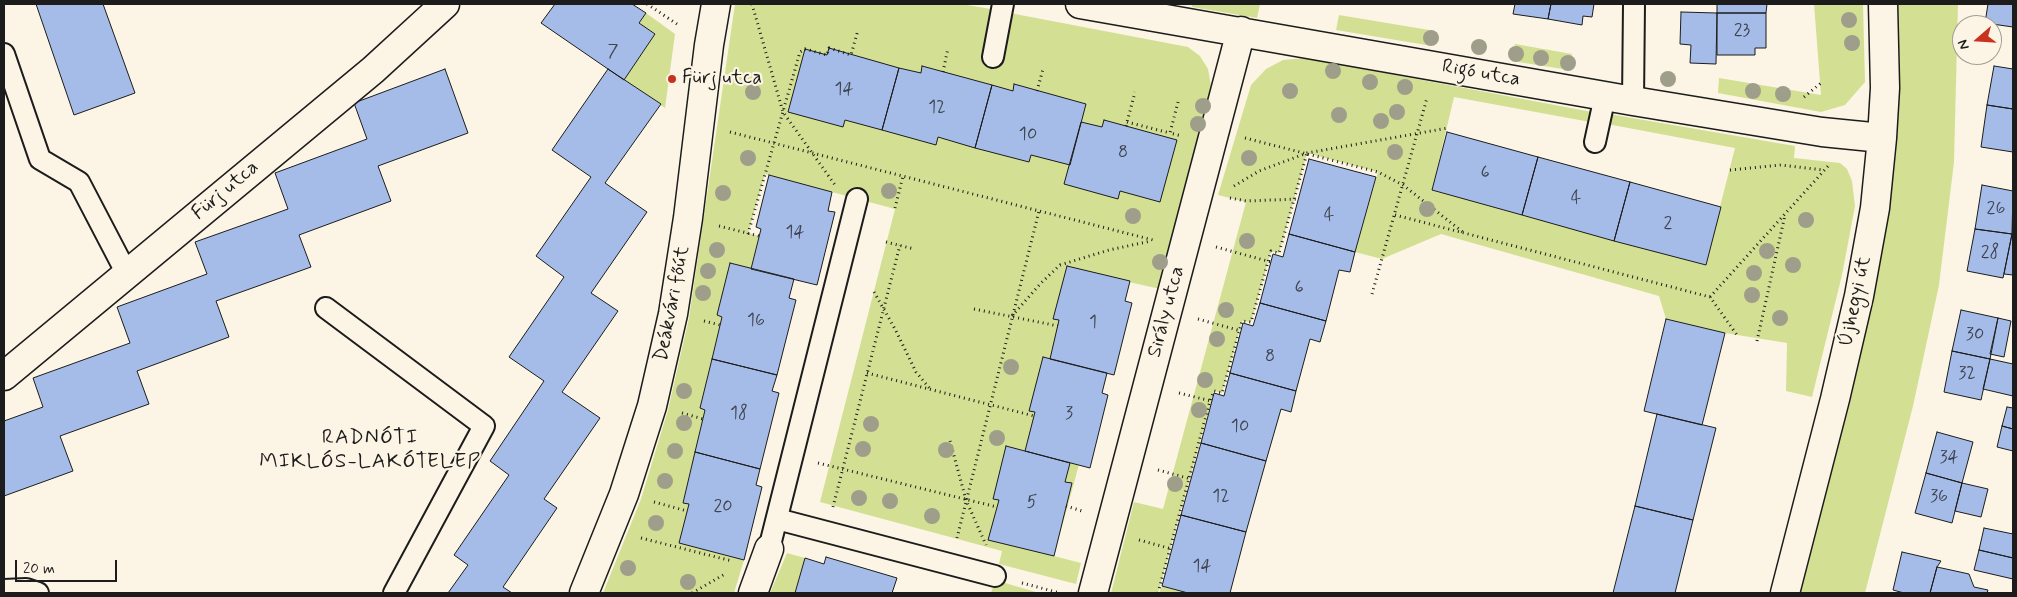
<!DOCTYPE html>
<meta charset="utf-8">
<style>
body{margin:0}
#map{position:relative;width:2017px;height:597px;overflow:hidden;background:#fcf5e5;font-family:Mynerve,sans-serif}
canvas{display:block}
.frame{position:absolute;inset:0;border:5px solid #1c1c1c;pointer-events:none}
.north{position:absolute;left:1952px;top:15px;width:50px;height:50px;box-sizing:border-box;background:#fcf5e5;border:1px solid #a29e95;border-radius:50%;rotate:251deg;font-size:14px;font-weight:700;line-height:20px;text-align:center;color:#1c1c1c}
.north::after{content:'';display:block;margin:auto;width:18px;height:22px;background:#c8321e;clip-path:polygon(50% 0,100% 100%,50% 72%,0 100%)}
.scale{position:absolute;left:15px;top:560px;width:102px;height:22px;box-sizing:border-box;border:2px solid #1c1c1c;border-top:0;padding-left:6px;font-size:15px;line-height:18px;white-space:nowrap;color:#1c1c1c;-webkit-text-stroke:4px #fcf5e5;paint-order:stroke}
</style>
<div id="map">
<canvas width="2017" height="597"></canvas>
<div class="frame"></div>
<div class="north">N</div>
<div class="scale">20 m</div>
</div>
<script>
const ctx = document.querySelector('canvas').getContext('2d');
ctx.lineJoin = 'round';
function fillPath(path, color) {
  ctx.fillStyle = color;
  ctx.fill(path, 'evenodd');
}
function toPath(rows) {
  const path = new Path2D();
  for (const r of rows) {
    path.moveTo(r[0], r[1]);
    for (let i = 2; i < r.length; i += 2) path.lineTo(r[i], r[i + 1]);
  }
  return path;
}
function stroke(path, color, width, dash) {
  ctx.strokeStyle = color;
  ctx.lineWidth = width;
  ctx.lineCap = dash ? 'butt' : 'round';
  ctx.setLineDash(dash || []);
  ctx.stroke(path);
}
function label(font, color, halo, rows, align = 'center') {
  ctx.font = font + ' Mynerve,sans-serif';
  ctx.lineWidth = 4.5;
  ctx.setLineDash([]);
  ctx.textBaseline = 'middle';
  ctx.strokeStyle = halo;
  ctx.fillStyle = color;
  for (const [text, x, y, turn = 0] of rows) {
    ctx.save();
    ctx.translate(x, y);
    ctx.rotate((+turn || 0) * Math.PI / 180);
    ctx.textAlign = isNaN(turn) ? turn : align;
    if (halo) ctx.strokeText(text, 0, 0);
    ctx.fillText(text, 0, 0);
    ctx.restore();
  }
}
const green = toPath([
 [735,4,961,4,991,9,986,40,1003,43,1010,13,1188,47,1200,56,1208,69,1211,86,1160,289,1129,282,1054,556,1081,563,1076,584,999,564,1002,551,820,502,895,209,765,174,748,233,759,236,751,269,717,315,722,317,700,408,705,410,683,502,689,504,679,543,744,560,734,593,603,593,641,499,668,410,689,318],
 [1192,4,1260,4,1257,18,1192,7],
 [1814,4,1863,4,1865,82,1845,105,1821,112,1718,93,1719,78,1821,95],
 [1898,4,1958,4,1954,162,1939,285,1913,406,1865,593,1799,593,1849,394,1876,273,1896,153],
 [646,13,675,34,665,108,624,80,655,34,639,23],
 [1339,15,1435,31,1432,46,1336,30],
 [1515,44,1572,54,1569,70,1512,61],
 [1305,58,1592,112,1590,122,1454,97,1432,190,1705,265,1735,148,1607,124,1609,114,1795,146,1794,158,1840,163,1847,169,1852,181,1855,206,1842,275,1812,397,1786,391,1787,343,1725,333,1666,319,1659,296,1441,234,1382,259,1355,252,1378,172,1307,153,1279,253,1271,251,1251,322,1242,321,1222,393,1214,391,1158,593,1111,593,1134,502,1163,509,1246,202,1218,195,1251,85,1266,69,1283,60],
 [787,553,805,558,795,593,770,593],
 [995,580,1039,593,991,593],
 [1162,586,1188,593,1159,593]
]);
const building = toPath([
 [36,4,103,4,135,93,74,115,36,4],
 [555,4,632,4,646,13,639,23,655,34,624,80,541,23,555,4],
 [1512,4,1551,4,1548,19,1513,14,1515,4,1512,4],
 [1551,4,1594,4,1592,17,1583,16,1582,25,1548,19,1551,4],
 [1717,4,1767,4,1766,13,1717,13,1717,4],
 [1988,4,2013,4,2013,27,1985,23,1988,4],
 [1681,12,1717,13,1716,64,1690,63,1691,45,1680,44,1681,12],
 [1717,13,1766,13,1766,48,1755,48,1755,55,1717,55,1717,13],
 [829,48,899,68,882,130,845,120,843,127,788,112,805,49,827,55,829,48],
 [922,66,992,85,975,148,938,137,936,145,882,130,899,68,921,73,922,66],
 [1994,66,2013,69,2013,109,1987,105,1994,66],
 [445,69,468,133,378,166,391,201,299,235,311,267,216,301,229,337,137,371,149,404,60,436,73,471,4,496,4,421,43,407,33,378,130,343,117,307,207,274,195,242,288,209,275,173,367,139,354,103,445,69],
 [608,69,661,104,605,183,647,212,591,293,618,311,562,392,600,418,544,499,557,508,503,587,512,593,448,593,468,565,454,555,509,475,490,461,544,381,509,357,564,277,536,256,591,177,552,150,608,69],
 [1014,84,1086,104,1070,165,1031,155,1029,162,975,148,992,85,1013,91,1014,84],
 [1987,105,2013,109,2013,152,1981,147,1987,105],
 [1104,120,1177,140,1160,202,1120,191,1118,199,1064,184,1081,122,1102,127,1104,120],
 [1447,132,1538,157,1522,215,1432,190,1447,132],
 [1538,157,1630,182,1614,241,1522,215,1538,157],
 [1309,159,1376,177,1355,252,1289,234,1309,159],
 [769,175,832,192,828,211,835,212,817,285,751,269,761,229,756,227,769,175],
 [1630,182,1721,207,1706,265,1614,241,1630,182],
 [1982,185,2013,191,2012,234,1975,229,1982,185],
 [1975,229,2012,234,2003,278,1967,271,1975,229],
 [1289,234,1355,252,1350,272,1339,270,1326,321,1260,303,1273,254,1283,257,1289,234],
 [2012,234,2013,235,2013,275,2004,274,2012,234],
 [730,263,794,279,789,298,796,300,777,375,712,359,722,317,717,315,730,263],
 [1067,266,1130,281,1125,301,1132,303,1114,375,1050,359,1059,320,1053,319,1067,266],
 [1260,303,1326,321,1320,342,1310,339,1296,391,1230,373,1243,323,1253,326,1260,303],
 [1961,310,1998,318,1990,359,1952,351,1961,310],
 [1998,318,2011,321,2004,357,1990,354,1998,318],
 [1666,319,1725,333,1702,425,1644,411,1666,319],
 [1952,351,1990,359,1981,400,1944,392,1952,351],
 [1043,357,1107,373,1102,393,1108,395,1090,468,1025,451,1035,412,1029,411,1043,357],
 [712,359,777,375,772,391,779,393,760,469,695,452,705,410,700,408,712,359],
 [1990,359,2013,364,2013,396,1983,389,1990,359],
 [1230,373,1296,391,1291,412,1281,409,1266,461,1201,443,1214,393,1224,396,1230,373],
 [2007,407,2013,408,2013,429,2002,426,2007,407],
 [1657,414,1716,428,1693,520,1635,506,1657,414],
 [2002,426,2013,429,2013,451,1997,447,2002,426],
 [1937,432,1973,442,1962,483,1926,473,1937,432],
 [1201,443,1266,461,1246,532,1181,515,1201,443],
 [1006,446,1070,463,1065,482,1072,483,1054,556,988,540,999,500,993,499,1006,446],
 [695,452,760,469,756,485,762,487,744,560,679,543,689,504,683,503,695,452],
 [1926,473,1962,483,1952,523,1915,513,1926,473],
 [1962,483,1988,489,1981,517,1955,511,1962,483],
 [1635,506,1693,520,1675,593,1613,593,1635,506],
 [1181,515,1246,532,1230,593,1188,593,1162,586,1181,515],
 [1984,528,2013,534,2013,558,1979,550,1984,528],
 [1979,550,2013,558,2013,579,1974,570,1979,550],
 [1902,552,1941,561,1937,567,1930,593,1904,593,1893,590,1902,552],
 [826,557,897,578,892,593,795,593,805,558,824,564,826,557],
 [1937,567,1969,574,1974,587,1988,590,1987,593,1930,593,1937,567]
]);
const path = toPath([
 [647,4,680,26],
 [752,4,783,112,835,185],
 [943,72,948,48],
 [1037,91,1043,69],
 [1804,97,1821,83],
 [1178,102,1170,133,1182,136],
 [1127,122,1170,133],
 [1126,126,1135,92],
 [730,132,1153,240],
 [1245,138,1378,172,1403,185,1464,233],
 [1730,170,1781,165,1823,170],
 [1234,186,1259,171,1307,153,1448,128],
 [1230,198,1246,201,1298,199],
 [895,208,903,176],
 [1395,215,1710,297,1737,335],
 [719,226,759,236],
 [748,234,800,52,805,49,827,55,829,48,851,55,858,30],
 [886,242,914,249],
 [1216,247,1271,262],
 [874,292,895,329,916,372,931,390],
 [1372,294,1427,98],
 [1710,297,1830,164],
 [974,309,1058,326],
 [1012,316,1041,283,1060,265,1109,250,1151,241],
 [1198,319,1241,331],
 [704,321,720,325],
 [1757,341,1785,215],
 [867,373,1034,416],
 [1179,393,1211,401],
 [682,413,703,419],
 [950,441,966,500,986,545],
 [818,463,997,507],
 [1158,470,1191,479],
 [654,502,687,511],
 [1066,506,1082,511],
 [833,507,900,245],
 [641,538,732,561],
 [957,538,1039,211],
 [1139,540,1172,549],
 [1022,583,1060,593],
 [692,593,725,574],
 [1158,593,1210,401,1214,391,1222,393,1242,321,1251,322,1271,251,1279,253,1307,153]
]);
const lane = toPath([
 [4,54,40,159,79,182,127,274],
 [993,57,1003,4],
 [1633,101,1634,4],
 [1595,142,1605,96],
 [326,308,484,426,394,593],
 [777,519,995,576],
 [769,549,857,199],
 [4,590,26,589,38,593]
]);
const street = toPath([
 [1080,4,1633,101,1822,132,1882,138],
 [4,376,373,70,445,4],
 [584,593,624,494,652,406,673,314,688,218,709,45,716,4],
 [753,593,769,549],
 [1093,593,1241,31],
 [1785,593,1835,399,1859,296,1875,208,1882,138,1885,88,1883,4]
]);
const trees = [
 [1849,20],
 [1431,38],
 [1852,43],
 [1479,47],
 [1516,54],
 [1541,58],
 [1568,63],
 [1333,71],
 [1668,79],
 [1370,82],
 [1405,87],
 [1290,91],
 [1753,91],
 [753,92],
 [1783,94],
 [1203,106],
 [1397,112],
 [1339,115],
 [1381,121],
 [1198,124],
 [1395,152],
 [748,158],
 [1249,158],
 [889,191],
 [723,193],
 [1427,209],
 [1133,216],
 [1806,220],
 [1247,241],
 [717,250],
 [1767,251],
 [1160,262],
 [1793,265],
 [708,271],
 [1754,273],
 [703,293],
 [1752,295],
 [1226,310],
 [1780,318],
 [1217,339],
 [1011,367],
 [1205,380],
 [684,391],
 [1199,410],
 [684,423],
 [871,424],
 [997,438],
 [863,449],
 [946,450],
 [675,451],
 [665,481],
 [1175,484],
 [859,498],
 [890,501],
 [932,516],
 [656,523],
 [628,568],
 [688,582]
];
const markers = [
 [672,79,5,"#c8321e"]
];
const numberNames = [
 ["23",1742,31],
 ["7",613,52],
 ["14",844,90],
 ["12",937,108],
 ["10",1028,135],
 ["8",1123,153],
 ["6",1485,173],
 ["4",1576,199],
 ["26",1996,209],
 ["4",1329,216],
 ["2",1668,224],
 ["14",795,233],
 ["28",1990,253],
 ["6",1299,288],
 ["16",756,321],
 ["1",1093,323],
 ["30",1975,335],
 ["8",1270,357],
 ["32",1967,374],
 ["18",739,414],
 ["3",1069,414],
 ["10",1240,427],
 ["34",1949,458],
 ["12",1221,497],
 ["36",1939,497],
 ["5",1032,503],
 ["20",723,507],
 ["14",1202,567]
];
const streetNames = [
 ["Rigó utca",1481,74,10],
 ["Fürj utca",226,191,-40],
 ["Újhegyi út",1856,302,-78],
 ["Deákvári főút",673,304,-79],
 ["Sirály utca",1167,312,-75]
];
const poiNames = [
 ["Fürj utca",682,79]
];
const neighbourhoodNames = [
 ["RADNÓTI",370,439],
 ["MIKLÓS-LAKÓTELEP",370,463]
];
fillPath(green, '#d3e093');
fillPath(building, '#a5bce9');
stroke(building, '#1c1c1c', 1);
stroke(lane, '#1c1c1c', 24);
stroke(street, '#1c1c1c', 31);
stroke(path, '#1c1c1c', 3, [1, 4]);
stroke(lane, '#fcf5e5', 20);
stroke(street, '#fcf5e5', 28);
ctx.fillStyle = '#9f9e8a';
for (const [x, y] of trees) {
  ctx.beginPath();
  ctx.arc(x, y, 8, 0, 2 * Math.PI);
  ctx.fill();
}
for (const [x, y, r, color] of markers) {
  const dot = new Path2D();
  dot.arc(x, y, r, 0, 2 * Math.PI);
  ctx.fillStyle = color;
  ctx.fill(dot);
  stroke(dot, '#fcf5e5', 2);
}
label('18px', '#3e444f', null, numberNames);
label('20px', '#1c1c1c', '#fcf5e5', streetNames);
label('20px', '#1c1c1c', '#fcf5e5', poiNames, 'left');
ctx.letterSpacing = '1px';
label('21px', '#1c1c1c', '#fcf5e5', neighbourhoodNames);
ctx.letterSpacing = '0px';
</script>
